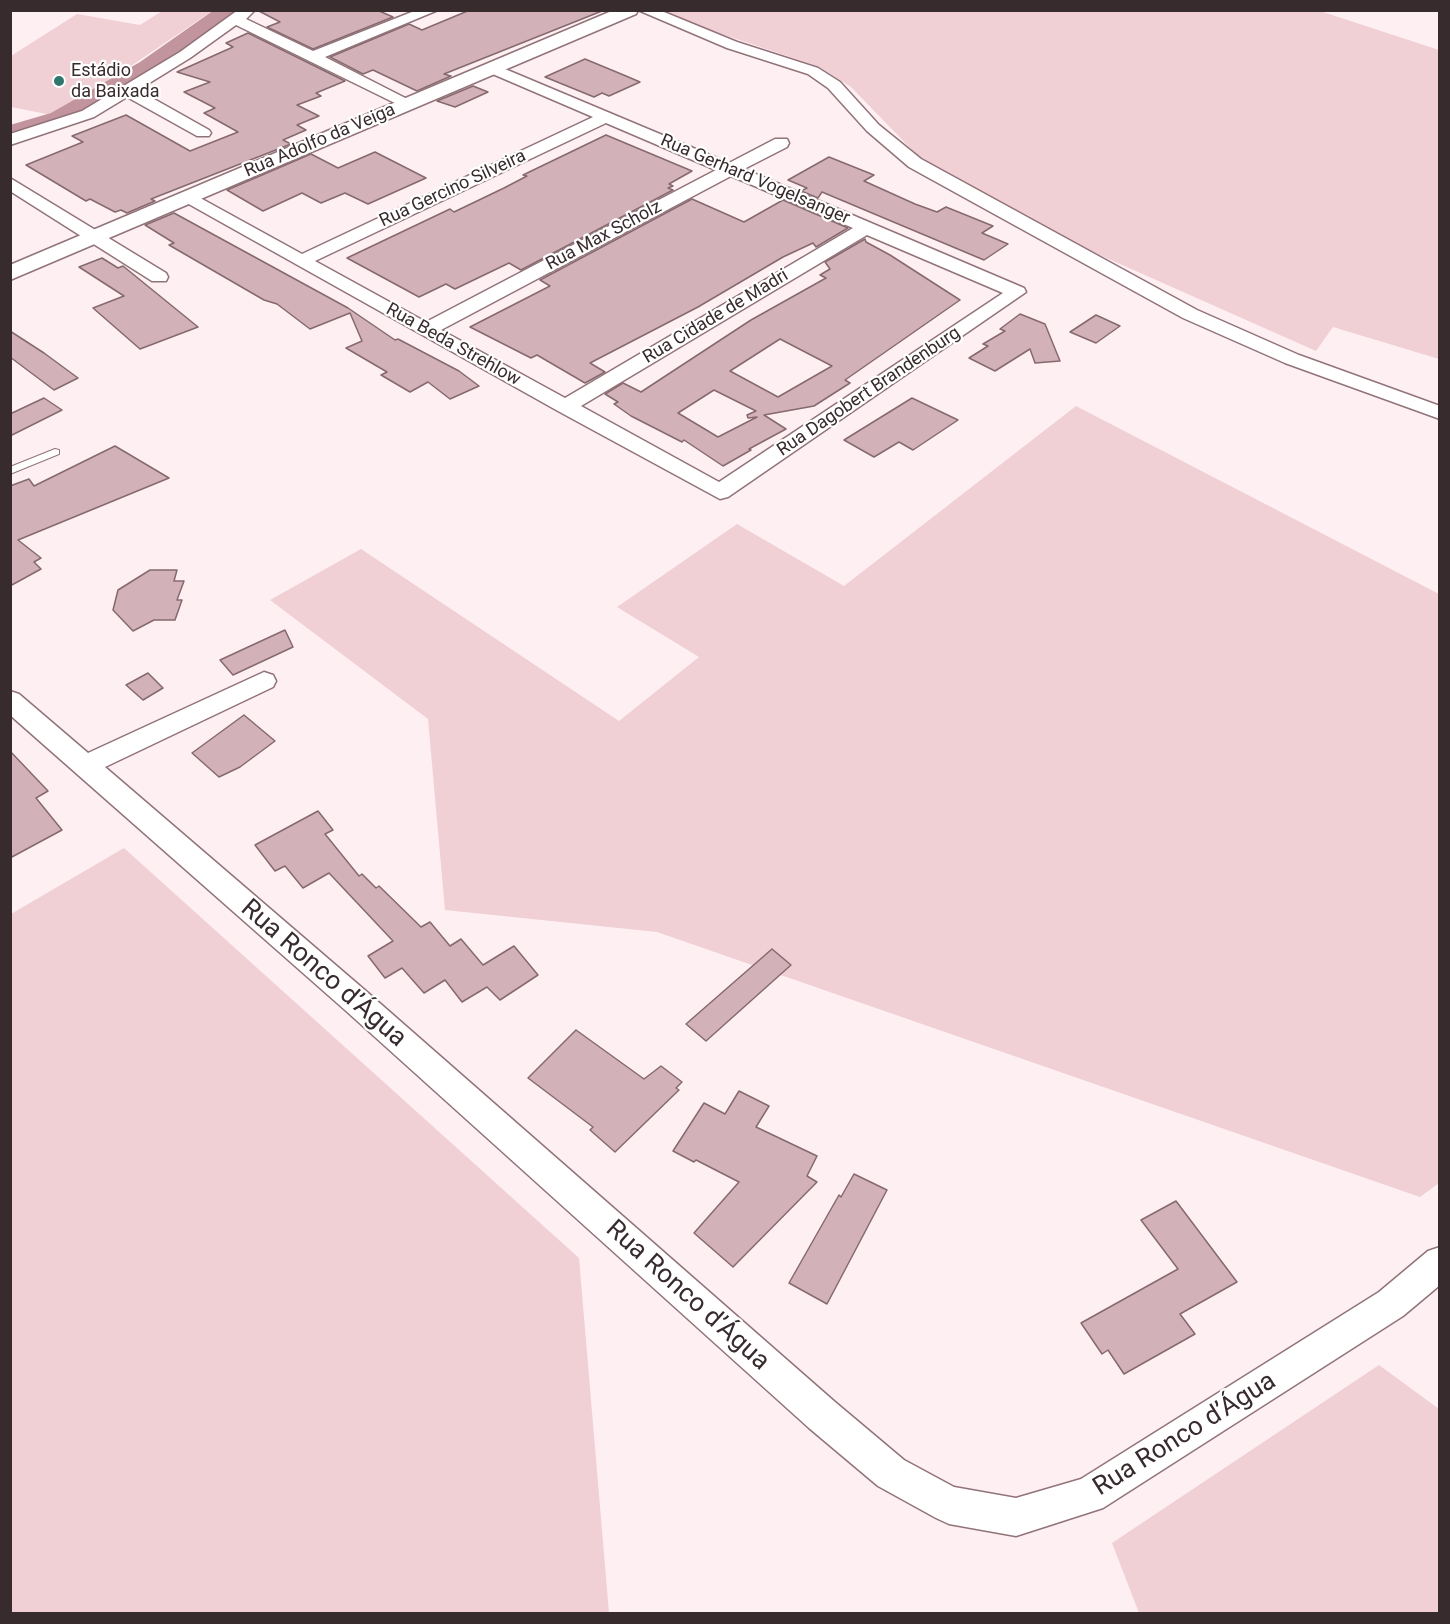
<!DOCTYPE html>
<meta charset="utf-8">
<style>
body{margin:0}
#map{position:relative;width:1450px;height:1624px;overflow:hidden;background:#fef0f2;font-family:Roboto,sans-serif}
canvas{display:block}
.frame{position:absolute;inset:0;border:12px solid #372b2d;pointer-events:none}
</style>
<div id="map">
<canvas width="1450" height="1624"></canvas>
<div class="frame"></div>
</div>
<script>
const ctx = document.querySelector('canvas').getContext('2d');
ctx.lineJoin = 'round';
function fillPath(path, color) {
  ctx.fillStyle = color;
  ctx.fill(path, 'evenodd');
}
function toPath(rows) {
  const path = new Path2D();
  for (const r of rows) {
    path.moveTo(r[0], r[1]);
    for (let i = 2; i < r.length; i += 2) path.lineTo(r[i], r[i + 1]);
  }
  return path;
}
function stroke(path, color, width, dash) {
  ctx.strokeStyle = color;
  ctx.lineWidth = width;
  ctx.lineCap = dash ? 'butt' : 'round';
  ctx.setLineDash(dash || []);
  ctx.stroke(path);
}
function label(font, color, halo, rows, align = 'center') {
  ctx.font = font + ' Roboto,sans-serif';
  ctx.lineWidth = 4.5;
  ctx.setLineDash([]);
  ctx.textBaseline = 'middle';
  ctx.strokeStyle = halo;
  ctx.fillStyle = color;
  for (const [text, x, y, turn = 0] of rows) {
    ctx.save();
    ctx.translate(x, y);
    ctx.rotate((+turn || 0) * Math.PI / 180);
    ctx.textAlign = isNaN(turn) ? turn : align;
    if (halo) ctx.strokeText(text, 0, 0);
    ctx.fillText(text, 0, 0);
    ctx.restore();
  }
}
const green = toPath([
 [1317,10,1439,50,1439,359,1333,327,1316,351,1084,248,960,183,916,154,851,87,820,67,653,11],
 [162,11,212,11,57,116,11,107,11,56,77,14,140,25],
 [1076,406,1439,594,1439,1183,1420,1197,657,932,445,910,428,719,270,600,361,549,619,721,699,657,617,607,737,524,844,586],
 [124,848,579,1258,609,1613,11,1613,11,914],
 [1379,1365,1439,1409,1439,1613,1139,1613,1112,1543]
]);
const river = toPath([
 [214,10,243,10,158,74,71,125,10,142,10,125,51,113,140,62,214,10]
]);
const building = toPath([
 [257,10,377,10,393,17,313,49,267,27,280,22,257,10],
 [470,10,602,11,444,74,451,76,417,91,373,70,363,74,330,57,409,24,422,30,470,10],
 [248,33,345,81,316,93,321,96,297,105,319,116,297,125,306,130,283,140,291,144,151,199,155,201,127,213,121,210,115,212,90,199,86,201,26,165,83,142,72,136,126,115,190,151,238,132,204,113,215,108,184,92,210,82,177,72,233,47,226,43,248,33],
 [585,59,626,76,640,82,609,96,602,93,594,97,545,77,585,59],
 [473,86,488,92,455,107,437,101,473,86],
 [606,135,692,171,669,184,673,186,668,188,673,190,521,270,509,263,455,289,446,284,419,297,347,258,450,209,454,212,504,188,527,176,523,175,606,135],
 [375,152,426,178,368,204,345,193,321,203,302,193,263,211,227,190,311,154,338,168,375,152],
 [829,157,874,175,864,181,915,204,937,212,946,207,993,226,982,233,1008,244,984,260,822,192,818,198,801,191,807,188,788,180,829,157],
 [692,199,744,222,783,200,848,228,816,247,813,243,783,257,698,307,590,363,605,372,585,383,537,355,531,358,470,327,550,286,540,280,692,199],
 [174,213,348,308,395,340,398,339,459,371,479,386,450,399,428,382,410,392,381,375,387,372,346,348,362,341,350,313,310,329,277,304,264,300,169,245,174,243,145,225,174,213],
 [865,239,866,242,890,255,960,300,845,380,850,383,814,406,764,415,786,429,749,449,751,450,723,466,684,440,682,442,631,416,614,404,618,402,605,394,623,383,641,392,751,320,826,278,820,275,830,269,825,262,865,239],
 [780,339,832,366,778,397,730,371,780,339],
 [714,390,756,411,747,415,748,418,757,417,718,437,678,413,714,390],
 [102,258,118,268,123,266,198,327,140,349,93,308,124,296,79,267,102,258],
 [1020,314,1045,324,1060,361,1035,363,1030,349,995,371,969,358,988,346,983,344,1005,331,1000,329,1020,314],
 [1096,315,1120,326,1096,343,1070,332,1096,315],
 [10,331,44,353,78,378,54,390,10,357,10,331],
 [44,398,62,410,10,436,10,414,44,398],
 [912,398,958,420,913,450,899,442,874,457,844,440,912,398],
 [115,446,169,478,18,540,41,558,34,562,41,569,10,586,10,486,29,479,34,486,115,446],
 [150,570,177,570,174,581,184,581,177,600,182,600,175,620,154,620,133,631,113,610,118,590,150,570],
 [285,630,293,647,233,675,220,660,285,630],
 [148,673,163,688,143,700,126,685,148,673],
 [244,715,275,741,240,767,219,777,192,753,244,715],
 [10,751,48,791,36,798,62,830,10,858,10,751],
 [318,811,333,830,325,834,359,876,362,874,376,888,379,886,421,927,430,922,450,946,461,939,483,965,514,946,538,975,500,1000,487,987,462,1002,445,980,424,993,402,968,385,978,368,956,393,941,329,873,303,888,285,866,275,871,255,845,318,811],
 [772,949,791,965,706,1041,686,1024,772,949],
 [576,1030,644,1079,661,1066,682,1082,676,1088,679,1090,615,1152,590,1130,593,1127,528,1078,576,1030],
 [739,1091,769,1106,756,1127,817,1156,807,1176,817,1182,733,1267,694,1233,739,1182,696,1160,694,1162,673,1151,704,1103,725,1114,739,1091],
 [854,1174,887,1190,827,1304,789,1283,839,1195,841,1197,854,1174],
 [1176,1201,1237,1282,1180,1314,1195,1334,1124,1374,1108,1350,1102,1354,1081,1323,1178,1269,1141,1220,1176,1201]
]);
const lane = toPath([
 [55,449,59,450,59,454,10,474,10,467,55,449]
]);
const street = toPath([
 [238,10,255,10,246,19,313,51,417,10,438,10,325,57,417,104,415,107,403,107,236,25,190,58,138,90,209,130,211,133,209,136,197,136,127,97,94,117,10,145,10,134,82,111,180,52,238,10],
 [638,10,659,10,737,42,818,68,840,82,879,125,921,159,1197,310,1299,355,1440,406,1440,419,1285,363,1183,318,909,167,867,131,828,88,808,74,727,48,638,10],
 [493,64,729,163,775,139,787,139,789,143,787,147,744,169,1024,288,1026,292,728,497,720,499,558,411,178,198,187,193,193,194,302,254,593,117,488,72,485,69,493,64],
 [606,123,716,170,426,322,315,261,606,123],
 [731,176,853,228,565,398,441,330,731,176],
 [867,235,1003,293,719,482,581,406,867,235],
 [10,178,166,273,168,277,166,281,152,281,10,191,10,178],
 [264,672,273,675,276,681,273,687,105,767,367,992,835,1402,904,1460,954,1487,1016,1498,1081,1479,1379,1292,1428,1251,1440,1247,1440,1285,1403,1316,1103,1508,1016,1536,949,1524,936,1518,878,1486,809,1428,345,1010,10,715,10,691,19,694,88,753,264,672]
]);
const secondary = toPath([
 [614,10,638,10,636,14,10,280,10,265,614,10]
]);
const markers = [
 [59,81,6,"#2e756d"]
];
const farPoinames = [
 ["Estádio",71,71],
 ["da Baixada",71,92]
];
const farStreetnames = [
 ["Rua Adolfo da Veiga",320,141,-23],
 ["Rua Gerhard Vogelsanger",755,180,23],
 ["Rua Gercino Silveira",453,189,-25],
 ["Rua Max Scholz",604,236,-28],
 ["Rua Cidade de Madri",716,317,-31],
 ["Rua Beda Strehlow",453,345,29],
 ["Rua Dagobert Brandenburg",869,392,-34]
];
const nearStreetnames = [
 ["Rua Ronco d’Água",323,974,41],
 ["Rua Ronco d’Água",687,1296,42],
 ["Rua Ronco d’Água",1185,1435,-32]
];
fillPath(green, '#f0cfd5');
fillPath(river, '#c2949d');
fillPath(building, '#d2b2b8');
stroke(building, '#86696f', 1.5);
stroke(lane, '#917379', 2);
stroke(street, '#917379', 3);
stroke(secondary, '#917379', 3);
fillPath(lane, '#fff');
fillPath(street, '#fff');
fillPath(secondary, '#fff');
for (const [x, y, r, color] of markers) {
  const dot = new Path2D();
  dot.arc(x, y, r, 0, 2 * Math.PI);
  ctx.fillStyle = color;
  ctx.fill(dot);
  stroke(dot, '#fff', 2);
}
label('18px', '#372b2d', '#fff', farPoinames, 'left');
label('18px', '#372b2d', '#fff', farStreetnames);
label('26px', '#372b2d', '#fff', nearStreetnames);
</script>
